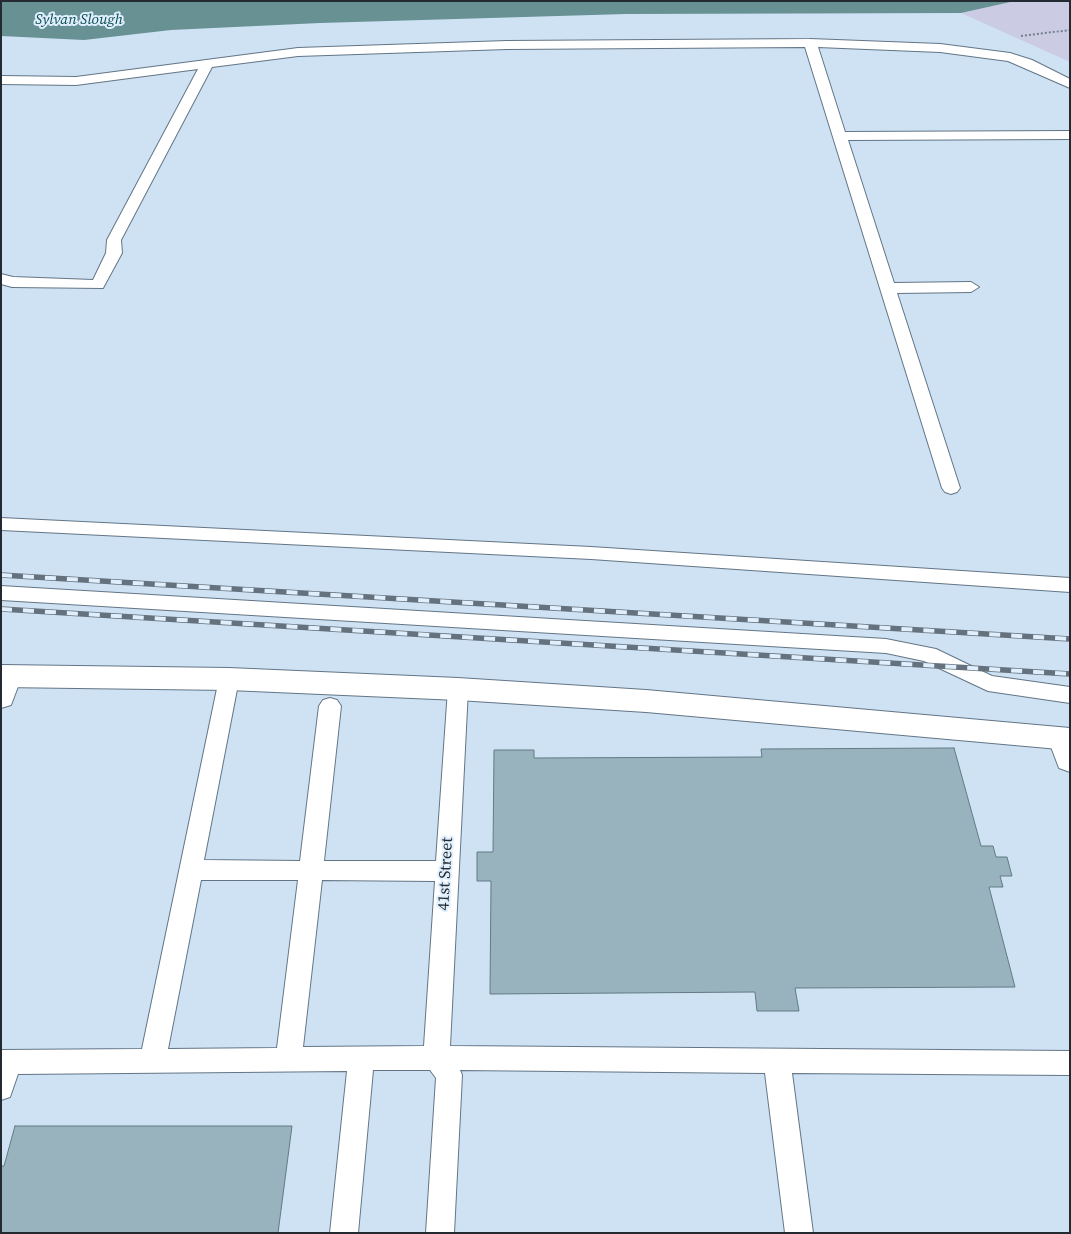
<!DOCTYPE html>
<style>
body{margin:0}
#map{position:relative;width:1071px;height:1234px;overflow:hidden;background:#cee2f4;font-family:"Source Serif 4",serif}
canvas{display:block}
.frame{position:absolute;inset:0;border:2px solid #232a31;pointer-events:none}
</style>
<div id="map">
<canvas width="1071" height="1234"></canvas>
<div class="frame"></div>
</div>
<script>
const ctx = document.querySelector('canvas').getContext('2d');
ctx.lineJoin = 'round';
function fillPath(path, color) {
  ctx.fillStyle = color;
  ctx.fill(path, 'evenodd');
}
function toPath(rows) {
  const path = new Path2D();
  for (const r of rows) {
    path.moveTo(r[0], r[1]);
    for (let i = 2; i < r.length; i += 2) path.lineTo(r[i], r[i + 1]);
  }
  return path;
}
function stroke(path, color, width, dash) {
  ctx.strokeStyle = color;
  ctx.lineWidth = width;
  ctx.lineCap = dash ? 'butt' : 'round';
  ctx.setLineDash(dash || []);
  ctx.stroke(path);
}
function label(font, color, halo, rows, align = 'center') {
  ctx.font = font + ' "Source Serif 4",serif';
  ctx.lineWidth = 4;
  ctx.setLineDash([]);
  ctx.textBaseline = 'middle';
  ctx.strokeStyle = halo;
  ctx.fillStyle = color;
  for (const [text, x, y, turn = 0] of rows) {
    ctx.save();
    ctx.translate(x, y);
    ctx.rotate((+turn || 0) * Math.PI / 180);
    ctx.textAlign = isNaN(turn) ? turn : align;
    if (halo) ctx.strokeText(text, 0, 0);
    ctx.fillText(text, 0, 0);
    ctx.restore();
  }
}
const green = toPath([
 [1015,1,1070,1,1070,62,961,13]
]);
const water = toPath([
 [1,1,1015,1,961,13,626,14,320,23,171,30,84,40,1,36]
]);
const building = toPath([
 [954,748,981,846,993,846,996,857,1007,857,1012,876,1000,876,1003,887,989,887,1015,987,795,988,799,1011,757,1011,755,992,490,994,491,881,477,881,477,852,493,852,494,750,534,750,534,758,762,757,761,749,954,748],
 [15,1126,292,1126,278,1233,1,1233,1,1166,4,1166,15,1126]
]);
const path = toPath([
 [1021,36,1070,30]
]);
const service = toPath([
 [810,39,940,44,1010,53,1032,60,1070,79,1070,88,1008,61,940,52,818,47,845,132,1070,131,1070,139,848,140,894,283,971,282,979,287,971,292,897,293,960,488,957,492,951,494,945,492,942,488,805,47,507,49,298,56,212,67,121,240,122,253,103,288,12,287,1,284,1,274,13,277,93,280,106,253,107,240,198,69,76,85,1,84,1,76,76,77,298,48,507,41,810,39],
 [1,518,591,547,1070,578,1070,592,591,559,1,530,1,518],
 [1,586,886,639,936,649,992,676,1070,687,1070,703,988,691,924,661,886,653,1,600,1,586],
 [229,671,236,674,239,679,204,860,300,861,319,706,323,700,330,698,337,700,341,706,324,861,436,861,448,689,451,684,458,681,465,684,468,689,450,1046,1070,1051,1070,1075,792,1073,813,1233,785,1233,765,1073,460,1070,462,1075,454,1233,426,1233,436,1078,430,1070,373,1070,358,1233,330,1233,347,1071,18,1074,10,1097,1,1100,1,1050,142,1049,219,679,222,674,229,671],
 [201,880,298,880,277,1048,168,1049,201,880],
 [322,880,435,881,424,1046,303,1047,322,880]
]);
const minor = toPath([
 [8,665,18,669,22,676,11,705,1,708,1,668,8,665],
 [1063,728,1070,730,1070,772,1059,768,1048,739,1052,731,1063,728]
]);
const tertiary = toPath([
 [1,665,229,668,458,678,646,690,1070,728,1070,750,646,712,458,700,229,690,1,687,1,665]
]);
const rail = toPath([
 [1,575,1070,639],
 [1,609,1070,674]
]);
const farWaternames = [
 ["Sylvan Slough",79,20]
];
const streetNames = [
 ["41st Street",446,874,-87]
];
fillPath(green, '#cccbe4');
fillPath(water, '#689194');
fillPath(building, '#99b3be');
stroke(building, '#617a83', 1);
stroke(service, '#637585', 2);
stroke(minor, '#637585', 2);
stroke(tertiary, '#637585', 2);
stroke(path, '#74818d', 2, [2, 2]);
fillPath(service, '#fff');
fillPath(minor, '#fff');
fillPath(tertiary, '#fff');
stroke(rail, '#65717c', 5.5);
stroke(rail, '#dfeffd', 4, [11]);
label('italic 15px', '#0b4c50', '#dfeffd', farWaternames);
label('16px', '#232a31', '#dfeffd', streetNames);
</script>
